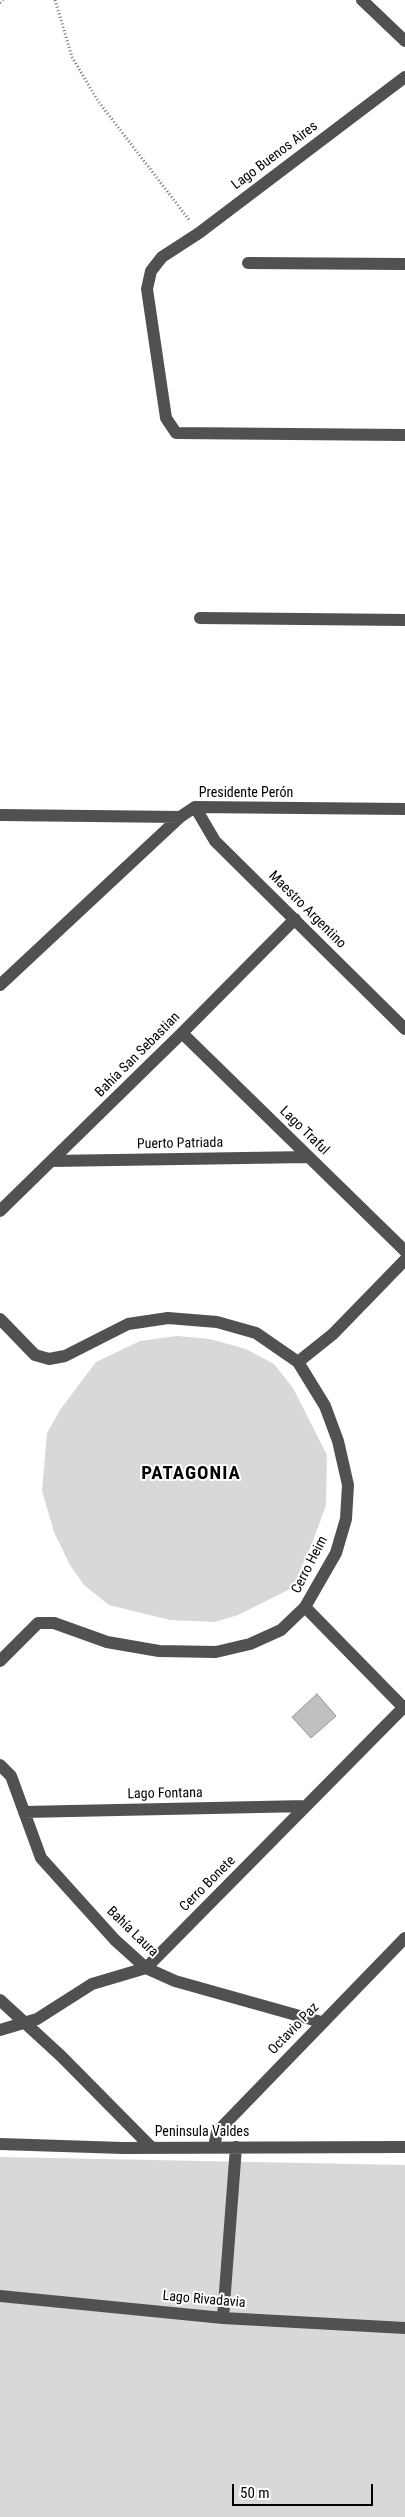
<!DOCTYPE html>
<meta charset="utf-8">
<style>
body{margin:0}
#map{position:relative;width:405px;height:2517px;overflow:hidden;background:#fff;font-family:"Roboto Condensed",sans-serif}
canvas{display:block}
.scale{position:absolute;left:232px;top:2484px;width:141px;height:22px;box-sizing:border-box;border:2px solid #000;border-top:0;padding-left:6px;font-size:15px;line-height:18px;white-space:nowrap;color:#000;-webkit-text-stroke:4px #fff;paint-order:stroke}
</style>
<div id="map">
<canvas width="405" height="2517"></canvas>
<div class="scale">50 m</div>
</div>
<script>
const ctx = document.querySelector('canvas').getContext('2d');
ctx.lineJoin = 'round';
function fillPath(path, color) {
  ctx.fillStyle = color;
  ctx.fill(path, 'evenodd');
}
function toPath(rows) {
  const path = new Path2D();
  for (const r of rows) {
    path.moveTo(r[0], r[1]);
    for (let i = 2; i < r.length; i += 2) path.lineTo(r[i], r[i + 1]);
  }
  return path;
}
function stroke(path, color, width, dash) {
  ctx.strokeStyle = color;
  ctx.lineWidth = width;
  ctx.lineCap = dash ? 'butt' : 'round';
  ctx.setLineDash(dash || []);
  ctx.stroke(path);
}
function label(font, color, halo, rows, align = 'center') {
  ctx.font = font + ' "Roboto Condensed",sans-serif';
  ctx.lineWidth = 4;
  ctx.setLineDash([]);
  ctx.textBaseline = 'middle';
  ctx.strokeStyle = halo;
  ctx.fillStyle = color;
  for (const [text, x, y, turn = 0] of rows) {
    ctx.save();
    ctx.translate(x, y);
    ctx.rotate((+turn || 0) * Math.PI / 180);
    ctx.textAlign = isNaN(turn) ? turn : align;
    if (halo) ctx.strokeText(text, 0, 0);
    ctx.fillText(text, 0, 0);
    ctx.restore();
  }
}
const green = toPath([
 [177,1336,210,1339,246,1349,274,1364,293,1388,327,1455,326,1505,312,1544,292,1588,238,1615,215,1622,170,1620,109,1605,84,1585,70,1565,54,1532,42,1491,47,1433,60,1410,96,1362,140,1341],
 [0,2157,405,2165,405,2517,0,2517]
]);
const building = toPath([
 [317,1694,336,1716,311,1738,292,1717,317,1694]
]);
const path = toPath([
 [55,0,72,57,98,101,190,221],
 [0,3,3,0]
]);
const minor = toPath([
 [362,0,405,41],
 [405,77,199,233,162,257,151,271,147,289,166,418,176,433,405,435],
 [248,263,405,264],
 [200,618,405,620],
 [195,807,215,841,405,1029],
 [0,815,180,817,195,807,405,809],
 [0,985,180,817],
 [182,1033,405,1251],
 [51,1161,309,1157],
 [0,1211,182,1033,295,919],
 [0,1319,35,1355,49,1359,65,1356,128,1324,168,1318,217,1322,256,1333,298,1362,325,1406,338,1441,348,1485,346,1519,336,1553,305,1607,281,1630,250,1644,216,1652,159,1651,107,1642,54,1623,38,1623,0,1661],
 [298,1362,333,1334,405,1260],
 [305,1607,405,1709],
 [0,1765,11,1776,41,1858,115,1940,146,1968,175,1981,321,2022],
 [24,1812,306,1806],
 [0,2000,61,2056,151,2147],
 [0,2030,37,2019,92,1984,146,1968,405,1706],
 [0,2144,123,2148,405,2147],
 [214,2147,217,2132,405,1938],
 [0,2296,223,2318,405,2328],
 [223,2318,236,2147]
]);
const streetNames = [
 ["Lago Buenos Aires",275,156,-37],
 ["Presidente Perón",246,793],
 ["Maestro Argentino",307,910,45],
 ["Bahía San Sebastian",138,1055,-45],
 ["Lago Traful",304,1131,44],
 ["Puerto Patriada",180,1144,-1],
 ["Cerro Heim",310,1565,-63],
 ["Lago Fontana",165,1794,-1],
 ["Cerro Bonete",208,1884,-45],
 ["Bahía Laura",132,1932,44],
 ["Octavio Paz",294,2029,-46],
 ["Peninsula Valdes",202,2132],
 ["Lago Rivadavia",204,2300,5]
];
const districtNames = [
 ["PATAGONIA",191,1474]
];
fillPath(green, '#d8d8d8');
fillPath(building, '#c0c0c0');
stroke(building, '#959595', 1);
stroke(path, '#737373', 3, [1, 2.5]);
stroke(minor, '#515151', 12);
label('14px', '#000', '#fff', streetNames);
ctx.letterSpacing = '1px';
label('bold 19px', '#000', '#fff', districtNames);
ctx.letterSpacing = '0px';
</script>
